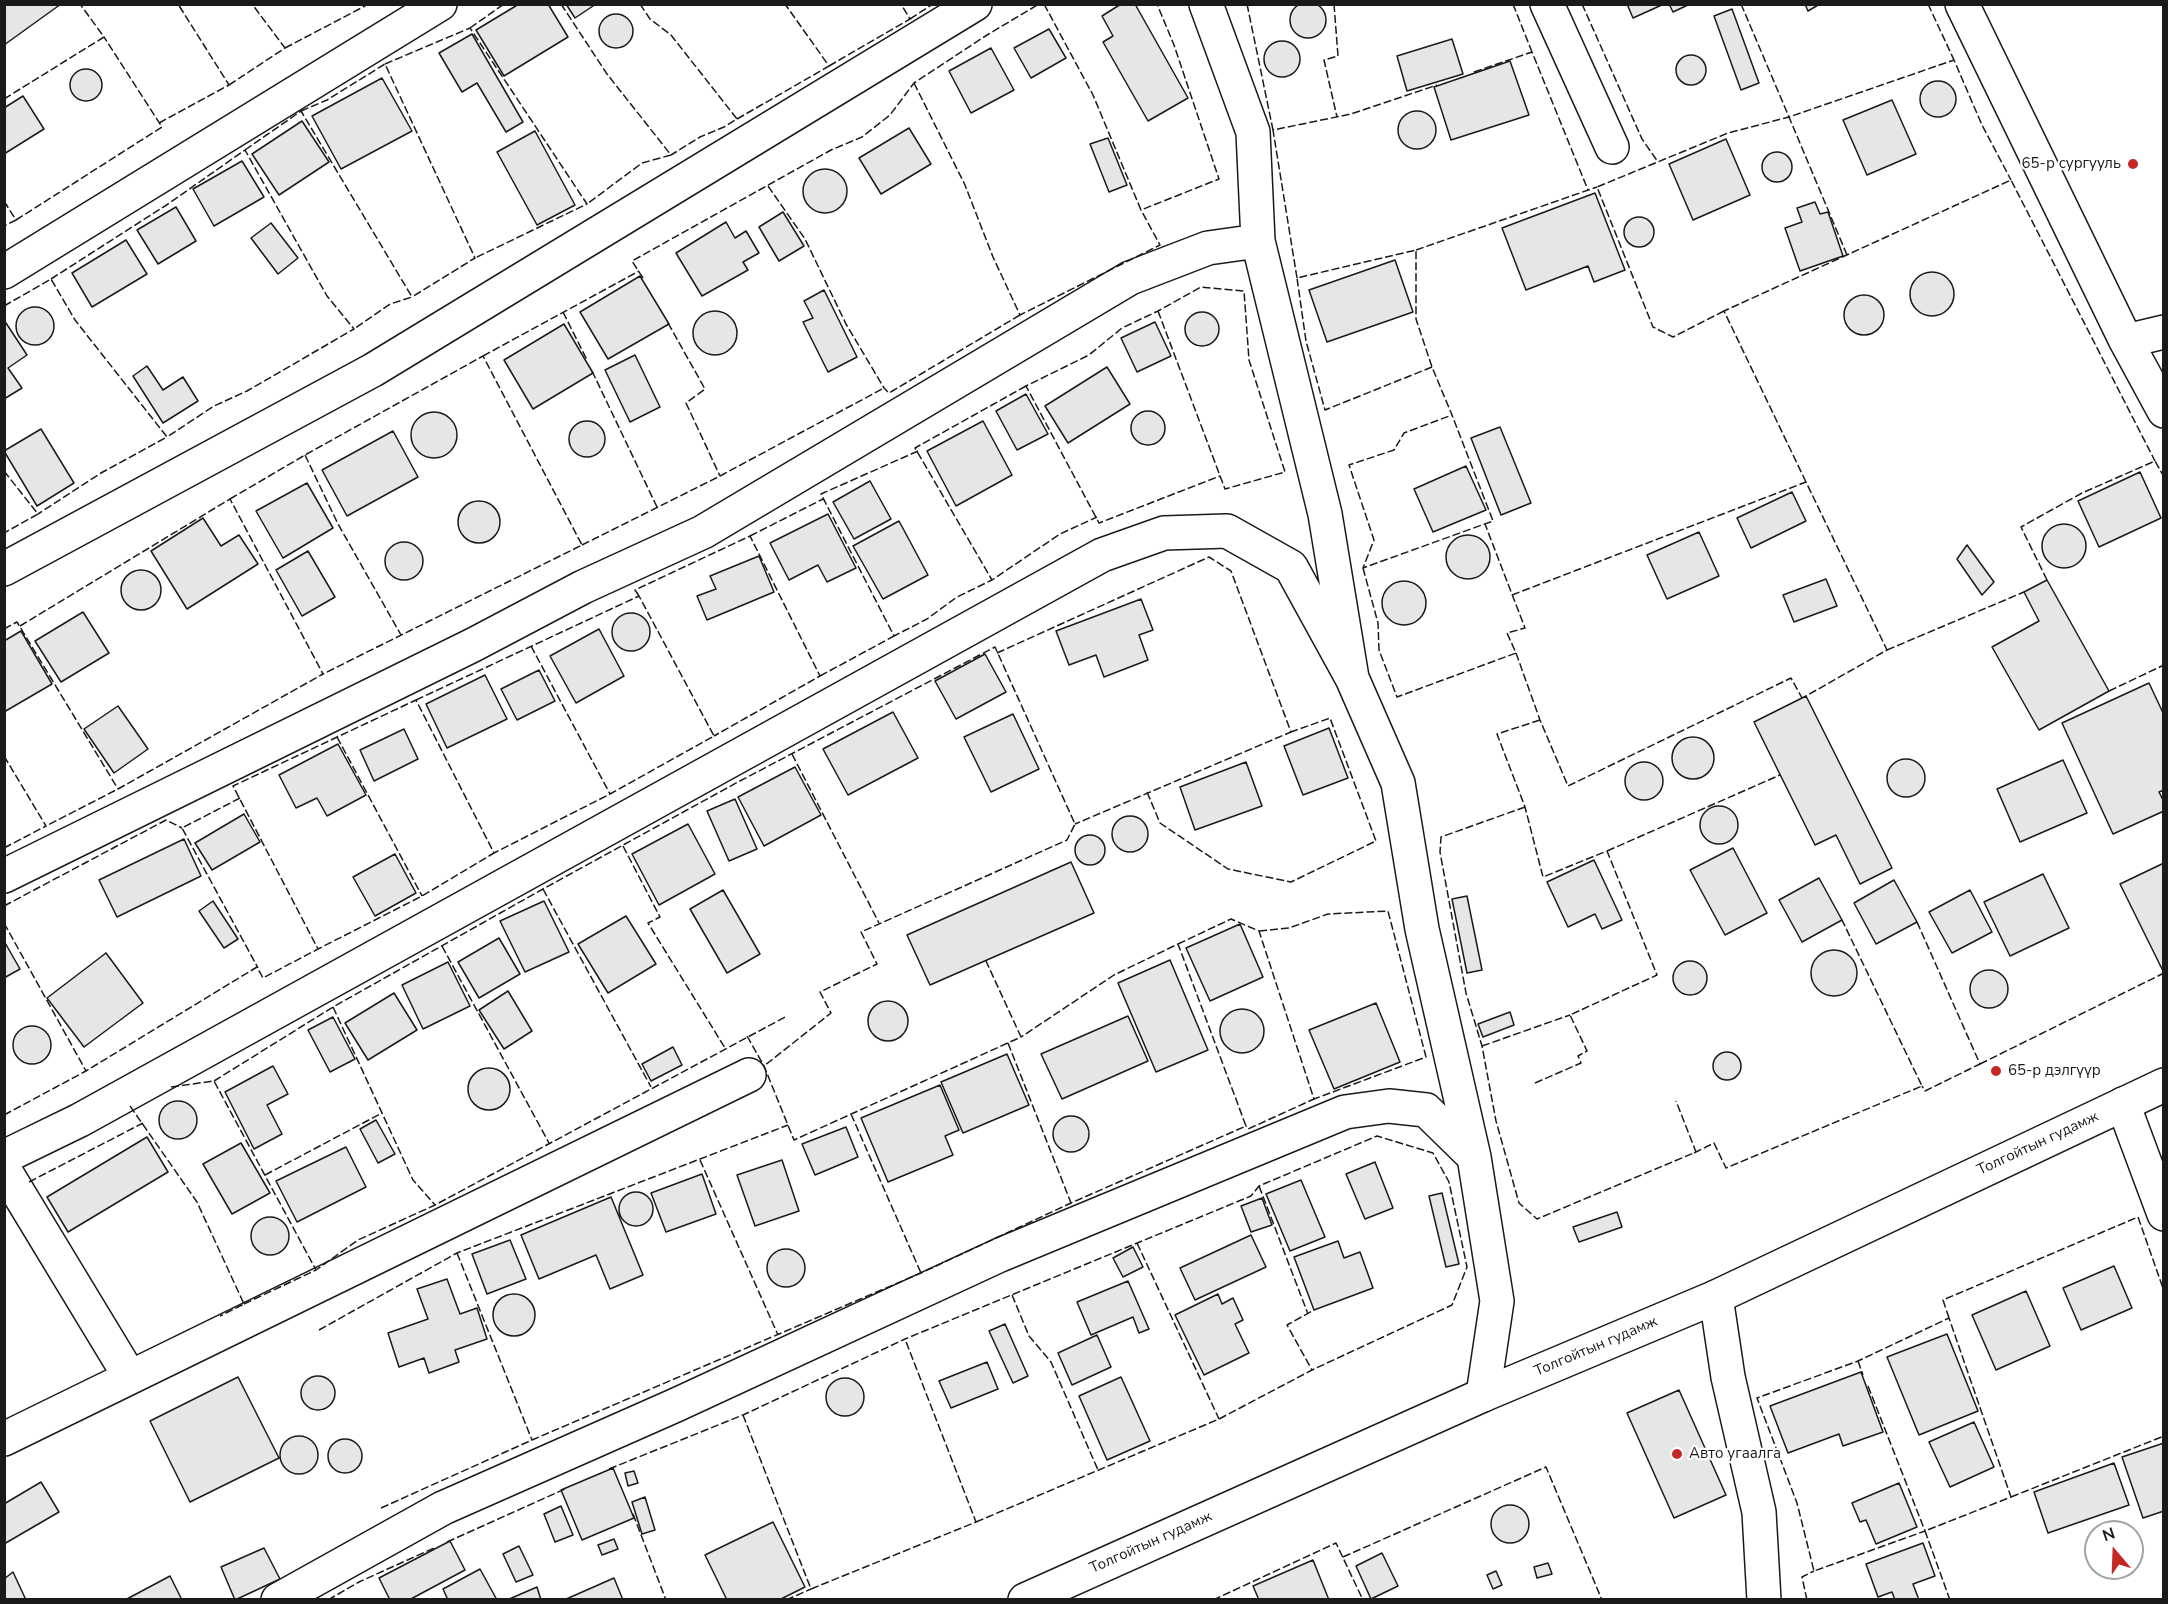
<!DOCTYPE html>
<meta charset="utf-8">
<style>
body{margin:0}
#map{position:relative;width:2168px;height:1604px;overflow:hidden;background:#fff;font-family:"Nunito Sans",sans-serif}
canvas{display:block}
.frame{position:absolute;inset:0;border:6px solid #1a1a1a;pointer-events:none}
.north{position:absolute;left:2084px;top:1520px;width:60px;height:60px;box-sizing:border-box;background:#fff;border:2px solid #a3a3a3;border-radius:50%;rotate:341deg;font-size:16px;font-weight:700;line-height:24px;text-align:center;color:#1a1a1a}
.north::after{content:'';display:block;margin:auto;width:21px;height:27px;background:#c62828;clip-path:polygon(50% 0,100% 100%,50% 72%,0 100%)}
</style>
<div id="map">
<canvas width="2168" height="1604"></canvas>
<div class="frame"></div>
<div class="north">N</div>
</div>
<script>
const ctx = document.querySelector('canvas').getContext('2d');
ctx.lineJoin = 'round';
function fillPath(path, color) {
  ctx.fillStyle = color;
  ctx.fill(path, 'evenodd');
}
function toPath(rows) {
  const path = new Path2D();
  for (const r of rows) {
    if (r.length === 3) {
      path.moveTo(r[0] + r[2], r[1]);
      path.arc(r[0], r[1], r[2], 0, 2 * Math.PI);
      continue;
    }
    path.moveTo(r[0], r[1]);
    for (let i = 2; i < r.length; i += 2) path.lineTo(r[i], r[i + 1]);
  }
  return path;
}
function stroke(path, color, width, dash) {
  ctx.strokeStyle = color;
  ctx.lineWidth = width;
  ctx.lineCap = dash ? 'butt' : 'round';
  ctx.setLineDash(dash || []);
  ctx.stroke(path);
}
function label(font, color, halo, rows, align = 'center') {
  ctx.font = font + ' "Nunito Sans",sans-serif';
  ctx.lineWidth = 4.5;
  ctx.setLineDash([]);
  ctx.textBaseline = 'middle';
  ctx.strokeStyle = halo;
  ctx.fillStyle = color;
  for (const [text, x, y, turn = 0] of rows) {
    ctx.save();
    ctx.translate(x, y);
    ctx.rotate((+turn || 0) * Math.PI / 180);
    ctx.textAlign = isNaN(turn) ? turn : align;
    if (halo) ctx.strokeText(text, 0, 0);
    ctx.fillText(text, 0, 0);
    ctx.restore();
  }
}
const building = toPath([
 [1308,20,18],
 [4,4,61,4,4,45,4,4],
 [519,4,548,4,568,37,504,76,476,30,519,4],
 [566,4,596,4,575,18,566,4],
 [1121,4,1135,4,1188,98,1148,121,1103,42,1113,36,1102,16,1121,4],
 [1627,4,1664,4,1633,18,1627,4],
 [1669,4,1690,4,1673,12,1669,4],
 [1805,4,1820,4,1808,11,1805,4],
 [1732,9,1759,83,1741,90,1714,16,1732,9],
 [616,31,17],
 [1049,29,1066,58,1031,78,1014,48,1049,29],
 [472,34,523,122,506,132,477,83,462,92,439,53,472,34],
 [1452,39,1463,74,1407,91,1397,56,1452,39],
 [1282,59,18],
 [991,48,1014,90,971,113,949,71,991,48],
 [1691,70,15],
 [1510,61,1529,115,1451,140,1434,87,1510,61],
 [86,85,16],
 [382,78,412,131,341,169,312,116,382,78],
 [1938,99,18],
 [23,96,44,129,4,154,4,108,23,96],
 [1892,100,1916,154,1867,175,1843,120,1892,100],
 [1417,130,19],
 [302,121,329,162,279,195,252,154,302,121],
 [909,128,931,164,881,194,859,158,909,128],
 [535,131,575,205,537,225,497,152,535,131],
 [1108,138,1127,185,1109,192,1090,144,1108,138],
 [1726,139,1750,195,1693,220,1669,164,1726,139],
 [1777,167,15],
 [242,161,264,197,214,226,193,189,242,161],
 [825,191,22],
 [1595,193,1625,270,1594,282,1588,266,1526,290,1502,228,1595,193],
 [1815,202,1820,214,1828,212,1843,256,1800,271,1785,228,1802,222,1797,208,1815,202],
 [176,207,196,241,158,264,137,230,176,207],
 [783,212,804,246,779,261,759,227,783,212],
 [1639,232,15],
 [726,222,735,238,746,231,759,253,743,262,748,270,702,296,676,253,726,222],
 [271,223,298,258,278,274,251,238,271,223],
 [126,240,147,274,92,307,72,273,126,240],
 [1395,260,1413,312,1327,342,1309,290,1395,260],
 [1932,294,22],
 [640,276,669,324,608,359,580,312,640,276],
 [824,290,857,357,828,372,803,322,813,318,804,301,824,290],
 [1864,315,20],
 [35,326,19],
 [715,333,22],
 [1202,329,17],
 [4,320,27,355,8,368,22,388,4,399,4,320],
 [1155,322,1171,356,1137,372,1121,338,1155,322],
 [564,324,593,373,533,409,504,360,564,324],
 [635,355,660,407,630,422,605,370,635,355],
 [147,366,163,390,183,377,198,401,163,423,133,376,147,366],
 [1107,367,1130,404,1068,443,1045,406,1107,367],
 [1026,394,1048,434,1017,450,996,411,1026,394],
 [1148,428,17],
 [434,435,23],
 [587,439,18],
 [983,421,1012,475,956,506,927,451,983,421],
 [1500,427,1531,503,1501,515,1471,438,1500,427],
 [41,429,74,483,37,506,4,451,41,429],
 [393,431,418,477,347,516,322,470,393,431],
 [1466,466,1486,510,1433,532,1414,489,1466,466],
 [2140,472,2161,518,2099,547,2078,501,2140,472],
 [870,481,891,519,854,539,833,502,870,481],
 [307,483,333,528,283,558,256,511,307,483],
 [1792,492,1806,521,1751,548,1737,518,1792,492],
 [479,522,21],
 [828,514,856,568,827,582,818,565,789,580,770,543,828,514],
 [203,518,221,546,239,535,258,564,187,609,151,551,203,518],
 [899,521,928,575,883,599,853,546,899,521],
 [2064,546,22],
 [1699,532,1719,576,1667,599,1647,555,1699,532],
 [1468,557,22],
 [404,561,19],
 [1967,545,1994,582,1982,595,1957,559,1967,545],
 [308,551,335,597,302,616,276,570,308,551],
 [759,556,774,592,707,620,697,596,716,589,710,576,759,556],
 [141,590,20],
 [1826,579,1837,606,1794,622,1783,595,1826,579],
 [2047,580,2109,691,2039,730,1992,647,2039,621,2024,592,2047,580],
 [1404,603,22],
 [1141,599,1153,630,1139,635,1148,660,1104,677,1096,655,1069,665,1056,631,1141,599],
 [83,612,109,653,61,682,35,641,83,612],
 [631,632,19],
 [599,629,624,676,576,703,550,656,599,629],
 [21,631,52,684,4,712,4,641,21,631],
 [985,654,1006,692,956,719,935,681,985,654],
 [539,670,555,701,517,720,501,689,539,670],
 [485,675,507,719,447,748,426,704,485,675],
 [2149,683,2164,715,2164,790,2159,792,2164,802,2164,811,2113,834,2062,723,2149,683],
 [1806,696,1892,868,1860,884,1836,835,1815,845,1754,722,1806,696],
 [118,706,148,749,114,773,84,729,118,706],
 [893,712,918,758,848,795,823,749,893,712],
 [1013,714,1039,769,991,792,964,737,1013,714],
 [1329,728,1348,778,1303,795,1284,746,1329,728],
 [404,729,418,759,374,781,360,750,404,729],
 [1693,758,21],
 [338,744,366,795,327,816,317,798,296,808,279,775,338,744],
 [1906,778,19],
 [2063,760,2087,813,2020,842,1997,789,2063,760],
 [1644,781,19],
 [1246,762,1262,806,1195,830,1180,787,1246,762],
 [795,767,821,815,764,846,738,797,795,767],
 [735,799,757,849,729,861,707,811,735,799],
 [1719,825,19],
 [244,814,260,842,212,870,195,843,244,814],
 [1130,834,18],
 [688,824,715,874,659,905,632,854,688,824],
 [1090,850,15],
 [184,839,201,876,117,917,99,880,184,839],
 [1733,848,1767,913,1725,935,1690,870,1733,848],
 [395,854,416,893,375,916,353,877,395,854],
 [1594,860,1622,920,1602,929,1595,914,1568,927,1547,882,1594,860],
 [1071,862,1094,913,930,985,907,935,1071,862],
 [2164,863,2164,973,2120,884,2164,863],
 [2043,874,2069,928,2010,956,1984,902,2043,874],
 [1819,878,1842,920,1802,942,1779,900,1819,878],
 [1894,880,1917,922,1876,944,1854,903,1894,880],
 [723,890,760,954,727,973,690,909,723,890],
 [1970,890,1992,932,1952,953,1929,912,1970,890],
 [1467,896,1482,970,1467,973,1452,899,1467,896],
 [213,901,238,939,224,948,199,911,213,901],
 [544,901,569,952,525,972,500,921,544,901],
 [626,916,656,964,608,993,578,944,626,916],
 [1240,924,1263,977,1210,1001,1186,948,1240,924],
 [499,938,520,974,479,998,458,962,499,938],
 [4,941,20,969,4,978,4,941],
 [1834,973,23],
 [106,953,143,1003,84,1047,47,998,106,953],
 [1170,960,1208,1050,1156,1072,1118,983,1170,960],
 [1690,978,17],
 [448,962,470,1006,423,1029,402,985,448,962],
 [1989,989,19],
 [508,991,532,1031,504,1049,479,1010,508,991],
 [394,993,417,1030,368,1060,345,1023,394,993],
 [888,1021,20],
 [1376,1003,1400,1062,1334,1089,1309,1030,1376,1003],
 [1242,1031,22],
 [1510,1012,1514,1025,1483,1037,1478,1024,1510,1012],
 [1128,1016,1148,1061,1062,1099,1041,1054,1128,1016],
 [333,1017,355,1059,330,1072,308,1030,333,1017],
 [32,1045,19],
 [673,1047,682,1065,651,1081,642,1064,673,1047],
 [1727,1066,14],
 [1007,1054,1029,1105,963,1133,941,1082,1007,1054],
 [273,1066,288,1094,267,1105,282,1134,254,1149,225,1092,273,1066],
 [489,1089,21],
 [940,1085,959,1130,945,1136,953,1155,888,1182,861,1118,940,1085],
 [178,1120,19],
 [1071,1134,18],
 [376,1120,395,1154,378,1163,360,1129,376,1120],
 [846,1127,858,1157,815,1175,802,1144,846,1127],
 [147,1137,168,1172,68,1232,47,1197,147,1137],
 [241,1143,270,1193,232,1214,203,1164,241,1143],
 [346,1147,366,1187,297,1222,276,1181,346,1147],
 [782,1160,799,1211,755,1226,737,1175,782,1160],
 [1375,1162,1393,1208,1365,1219,1346,1174,1375,1162],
 [702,1174,716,1214,666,1232,651,1193,702,1174],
 [1301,1180,1325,1237,1290,1251,1266,1194,1301,1180],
 [636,1209,17],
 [1442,1193,1459,1264,1446,1267,1429,1196,1442,1193],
 [611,1197,643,1275,610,1289,596,1255,539,1279,521,1235,611,1197],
 [1262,1198,1272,1225,1251,1232,1241,1206,1262,1198],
 [1617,1212,1622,1227,1579,1242,1573,1227,1617,1212],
 [270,1236,19],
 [1251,1235,1266,1267,1195,1300,1180,1268,1251,1235],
 [510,1240,526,1279,487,1294,472,1254,510,1240],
 [1338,1241,1344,1258,1360,1252,1373,1288,1314,1310,1294,1257,1338,1241],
 [1133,1247,1143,1267,1123,1277,1113,1258,1133,1247],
 [786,1268,19],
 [2114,1266,2132,1308,2081,1330,2063,1288,2114,1266],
 [447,1279,460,1314,477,1308,487,1339,455,1350,459,1362,429,1373,424,1358,399,1367,388,1333,428,1319,417,1289,447,1279],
 [1128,1281,1149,1329,1139,1333,1133,1317,1091,1335,1077,1302,1128,1281],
 [2026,1291,2050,1346,1996,1370,1972,1315,2026,1291],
 [514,1315,21],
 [1218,1294,1222,1304,1233,1298,1243,1320,1235,1324,1249,1353,1204,1375,1175,1315,1218,1294],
 [1005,1324,1028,1376,1013,1383,989,1331,1005,1324],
 [1947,1334,1978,1411,1919,1435,1887,1357,1947,1334],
 [1097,1335,1111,1367,1072,1385,1058,1353,1097,1335],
 [987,1362,998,1389,951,1408,939,1381,987,1362],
 [1861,1372,1883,1432,1843,1446,1839,1434,1788,1453,1770,1406,1861,1372],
 [318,1393,17],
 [238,1377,279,1458,190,1502,150,1421,238,1377],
 [1121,1377,1150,1441,1107,1460,1079,1396,1121,1377],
 [845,1397,19],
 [1679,1390,1726,1495,1674,1518,1627,1413,1679,1390],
 [1974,1422,1994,1467,1950,1487,1929,1442,1974,1422],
 [299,1455,19],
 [345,1456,17],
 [2164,1443,2164,1511,2143,1518,2122,1457,2164,1443],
 [2114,1463,2129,1505,2048,1533,2034,1492,2114,1463],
 [613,1468,634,1518,582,1540,561,1490,613,1468],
 [634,1471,638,1483,628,1486,625,1473,634,1471],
 [41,1482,59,1512,4,1544,4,1504,41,1482],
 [1899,1483,1917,1527,1876,1544,1866,1520,1860,1522,1852,1503,1899,1483],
 [645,1497,655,1530,642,1534,632,1502,645,1497],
 [1510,1524,19],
 [561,1506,573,1535,555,1542,544,1514,561,1506],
 [773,1522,805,1587,779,1600,727,1600,705,1555,773,1522],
 [614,1539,618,1549,602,1555,598,1545,614,1539],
 [450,1541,465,1570,409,1600,390,1600,379,1578,450,1541],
 [1923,1543,1935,1576,1913,1584,1919,1600,1895,1600,1892,1592,1878,1597,1866,1564,1923,1543],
 [519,1546,533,1575,516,1582,503,1554,519,1546],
 [264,1548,280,1579,235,1600,221,1567,264,1548],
 [1382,1553,1398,1586,1371,1599,1356,1566,1382,1553],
 [1313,1560,1329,1600,1259,1600,1253,1586,1313,1560],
 [1548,1563,1552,1574,1537,1578,1534,1567,1548,1563],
 [480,1569,497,1600,448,1600,443,1589,480,1569],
 [1496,1571,1502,1585,1493,1589,1487,1575,1496,1571],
 [13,1572,26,1600,4,1600,4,1579,13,1572],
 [170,1576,182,1600,125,1600,170,1576],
 [614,1578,623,1600,564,1600,614,1578],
 [537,1587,541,1600,507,1600,537,1587]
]);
const minor = toPath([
 [1206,4,1253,132,1258,241,1325,514,1352,678,1398,783,1422,929,1474,1157,1497,1301,1483,1395],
 [1547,4,1612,147],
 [1962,4,2126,341,2164,411],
 [4,272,440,4],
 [2126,341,2164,332],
 [4,569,373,370,975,4],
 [4,876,473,645,583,587,703,532,1130,278,1208,248,1258,241],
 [2123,1104,2164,1214],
 [4,1157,80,1120,1102,555,1164,533,1227,531,1291,567,1352,678],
 [4,1169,130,1377],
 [1716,1297,1728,1377,1759,1512,1764,1600],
 [4,1439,749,1075],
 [278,1600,443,1508,676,1405,1000,1255,1345,1112,1389,1106,1426,1110,1474,1157]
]);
const major = toPath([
 [1025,1600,1483,1395,1716,1297,2164,1085]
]);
const fence = toPath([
 [561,4,607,74,671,155,642,163,587,204],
 [640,4,650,19,671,35,737,119,724,127,700,137,671,155],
 [1044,4,1093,95,1141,210,1219,179,1174,45,1157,4],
 [1247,4,1273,130],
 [1334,4,1338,56,1324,60,1337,117],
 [1513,4,1532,52],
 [1582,4,1642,139,1658,162],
 [1928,4,1954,60],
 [910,19,933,4],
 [470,28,504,4],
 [285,48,365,6,364,4],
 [385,64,470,28,587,204,475,258],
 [829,66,910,19,901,4],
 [1474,72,1532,52,1588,190],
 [914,83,965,185,993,257,1020,315,1160,245,1141,210],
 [229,85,285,48,252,4],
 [4,99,104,37,80,4],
 [301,111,327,100,385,64,475,258,412,297],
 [737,119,829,66,785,4],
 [159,123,229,85,178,4],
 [245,150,301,111,412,297,390,304,354,329],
 [768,186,805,239,846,324,884,388,889,393,1020,315],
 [4,201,16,220,4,226],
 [16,220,162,127,104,37],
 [1416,250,1597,187],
 [1847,255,1789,117,1954,60,1982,125,2011,180],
 [643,278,632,261,831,150,862,137,890,115,914,83,987,35,1039,4],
 [1297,278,1273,130,1351,114,1437,85],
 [51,279,168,204,245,150,327,296,354,329,247,391,214,406,167,437],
 [4,306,51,279,75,320,167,437,101,473,38,514],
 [1158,311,1225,489,1285,472,1249,360,1244,291,1201,287,1158,311,1122,328,1089,355,1026,386,1099,523,1220,476],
 [1724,311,1673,337,1653,327,1597,187,1728,133,1789,117,1741,4],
 [563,312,587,360],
 [668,323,705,389,686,403,720,476],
 [483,356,639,271],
 [1432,367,1325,410,1306,341,1297,278,1416,250,1416,319,1432,367,1452,415,1493,521,1363,568,1374,540,1349,465,1394,450,1404,433,1452,415],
 [592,371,657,507],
 [1026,386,915,448,992,580,1060,534,1097,517],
 [918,451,821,494,894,636,927,619,957,597,992,580],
 [305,455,338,524,401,635],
 [4,471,38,514,4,533],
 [1806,482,1724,311,2011,180,2155,461],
 [230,499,305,455,483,356,582,545,323,674],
 [750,536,823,499],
 [582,545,720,476,884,388],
 [1363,568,1378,623,1379,650,1397,697,1516,653,1507,633,1525,628,1485,524],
 [2047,580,2021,527,2082,493,2155,461,2164,477],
 [1512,595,1806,482,1887,650,1806,696],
 [639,596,635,590,750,536,820,676,714,736],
 [20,626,230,499,323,674,118,789,46,826],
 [4,629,17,622,118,789],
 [531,646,610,794],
 [1887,650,2024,592],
 [997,653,1209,557,1231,571,1291,732,1075,824],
 [1516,653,1540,720,1568,786,1791,678,1802,698],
 [820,676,894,636],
 [2109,691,2164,665],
 [416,700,639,596,714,736,610,794,494,853],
 [337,737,422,896],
 [792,754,879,923],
 [4,756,46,826,4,848],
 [1147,792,1160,823,1228,869,1291,882,1376,841,1330,718,1291,732],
 [240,798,182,828,258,968],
 [1525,807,1441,837,1440,852,1466,993,1482,1046,1496,1121,1519,1203,1537,1219,1696,1152,1676,1101],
 [623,846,660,917,648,923,725,1048],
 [1607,851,1780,775],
 [543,889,651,1087],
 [4,906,166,820,182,828],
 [1917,922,1980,1064,1925,1091,1922,1086],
 [4,923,86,1071],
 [1259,931,1289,928,1328,914,1388,911,1426,1057,1314,1099],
 [1178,944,1231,919,1259,931,1314,1099,1248,1129,1246,1126],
 [442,946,549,1143],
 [333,1007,413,1180,435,1205],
 [747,1036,764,1066,794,1140,1021,1037,986,961],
 [1008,1043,1071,1203],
 [1482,1046,1570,1015],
 [1980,1064,2164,973],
 [214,1081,333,1007,543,889,738,782,995,647,1075,824,1067,840,861,932,877,964,820,992,831,1013,764,1066],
 [1535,1083,1581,1063,1578,1056,1587,1051,1570,1015,1657,975,1607,851,1543,877,1525,807,1497,734,1540,720],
 [171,1087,214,1081,316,1270],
 [130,1106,197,1202,244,1304,220,1316],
 [851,1114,921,1273],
 [4,1115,86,1071,257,967,263,978,318,949,233,786,416,700,494,853,422,896,318,949],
 [1694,1153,1714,1143,1726,1168,1922,1086,1842,920],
 [700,1160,778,1335],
 [265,1175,382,1113],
 [29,1182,143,1123],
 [1259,1186,1308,1314],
 [1137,1243,1219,1419],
 [457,1253,532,1440],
 [1012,1295,1029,1336,1051,1362,1098,1470],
 [244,1304,316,1270,358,1240,435,1205,787,1016],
 [1949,1318,1943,1300,2138,1217,2164,1291],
 [319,1330,457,1253,788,1125],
 [1858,1361,1863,1375],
 [1868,1386,1925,1531,1814,1571,1797,1503,1757,1398,1858,1361,1949,1318,2011,1497,1925,1531,1950,1600],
 [743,1415,811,1589,976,1522,905,1339],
 [609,1469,743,1415,905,1339,1251,1196,1259,1186,1377,1136,1433,1153,1449,1182,1467,1267,1452,1305,1312,1370],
 [2011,1497,2164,1436],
 [381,1508,532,1440,921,1273,1071,1203,1246,1126,1178,944,1114,975,1021,1037],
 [633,1514,666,1600],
 [976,1522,1219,1419,1312,1370,1287,1325,1314,1310],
 [447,1542,565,1489],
 [1343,1557,1546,1467,1602,1600],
 [328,1600,359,1582,434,1548],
 [786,1600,811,1589],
 [1213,1600,1336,1543,1363,1600],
 [1807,1600,1802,1577,1814,1571]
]);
const markers = [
 [2133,164,6,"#c62828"],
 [1996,1071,6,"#c62828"],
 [1677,1454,6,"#c62828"]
];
const poiNames = [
 ["65-р сургууль",2121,164,"right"],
 ["65-р дэлгүүр",2008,1071],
 ["Авто угаалга",1689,1454]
];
const streetNames = [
 ["Толгойтын гудамж",2038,1144,-25],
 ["Толгойтын гудамж",1596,1347,-23],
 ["Толгойтын гудамж",1151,1543,-24]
];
fillPath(building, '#e6e6e6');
stroke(building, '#1a1a1a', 1.5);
stroke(minor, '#1a1a1a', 36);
stroke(major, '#1a1a1a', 36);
stroke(minor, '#fff', 33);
stroke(major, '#fff', 33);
stroke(fence, '#1a1a1a', 1.5, [8, 3]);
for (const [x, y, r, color] of markers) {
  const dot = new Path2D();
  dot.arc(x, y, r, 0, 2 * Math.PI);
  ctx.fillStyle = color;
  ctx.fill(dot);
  stroke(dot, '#fff', 2);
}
label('15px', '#1a1a1a', '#fff', poiNames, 'left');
label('15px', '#1a1a1a', '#fff', streetNames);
</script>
